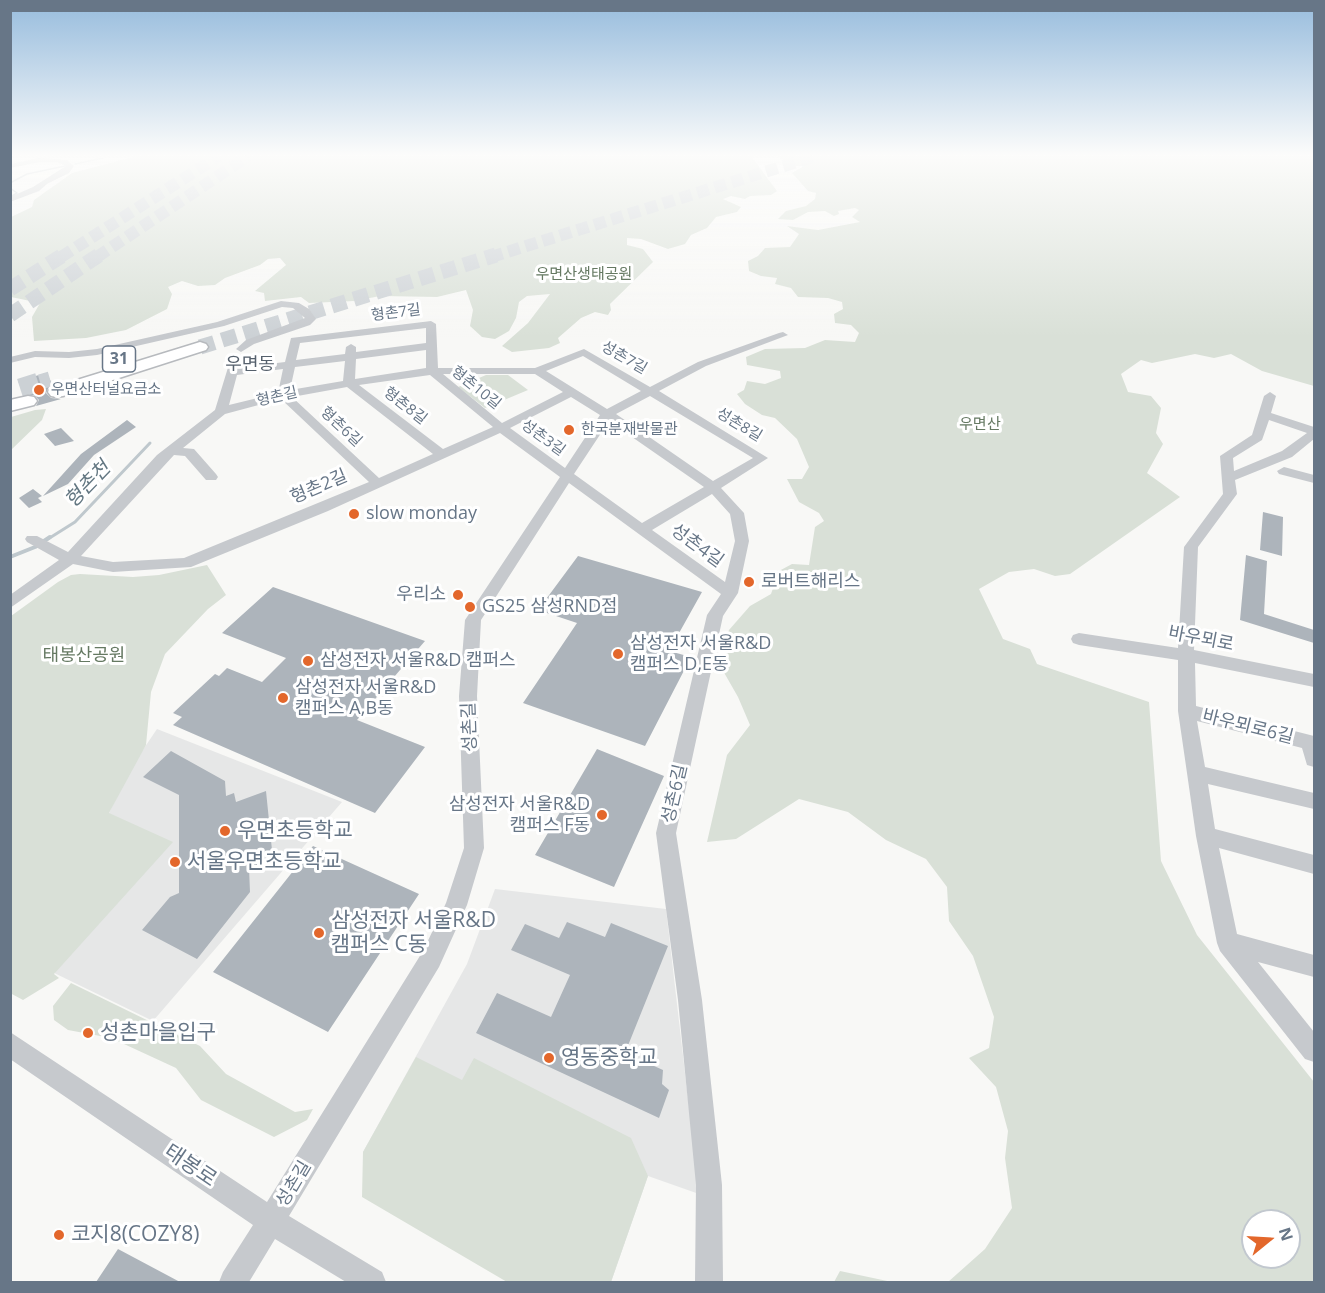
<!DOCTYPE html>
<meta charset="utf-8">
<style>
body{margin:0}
#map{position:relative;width:1325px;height:1293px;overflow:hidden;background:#f8f8f6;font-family:"Open Sans",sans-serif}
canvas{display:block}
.frame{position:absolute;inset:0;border:12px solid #677687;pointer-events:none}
.north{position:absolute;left:1241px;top:1209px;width:60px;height:60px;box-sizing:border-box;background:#fff;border:2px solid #c2c8cf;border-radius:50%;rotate:72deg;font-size:16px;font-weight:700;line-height:24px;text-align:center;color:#677687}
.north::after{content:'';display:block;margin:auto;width:21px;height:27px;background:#e3672b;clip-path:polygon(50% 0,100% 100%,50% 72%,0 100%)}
</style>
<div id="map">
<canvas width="1325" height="1293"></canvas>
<div class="frame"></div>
<div class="north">N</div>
</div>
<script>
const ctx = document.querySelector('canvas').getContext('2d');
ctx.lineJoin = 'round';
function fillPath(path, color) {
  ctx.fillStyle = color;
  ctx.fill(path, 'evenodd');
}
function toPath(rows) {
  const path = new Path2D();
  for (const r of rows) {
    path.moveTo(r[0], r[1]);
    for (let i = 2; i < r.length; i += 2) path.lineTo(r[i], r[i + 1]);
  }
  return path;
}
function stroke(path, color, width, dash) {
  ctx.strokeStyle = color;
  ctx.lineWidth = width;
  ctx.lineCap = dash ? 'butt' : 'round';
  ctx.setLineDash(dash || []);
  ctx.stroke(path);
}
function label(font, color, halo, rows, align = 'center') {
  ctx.font = font + ' "Open Sans","Noto Sans KR",sans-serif';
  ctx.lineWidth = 6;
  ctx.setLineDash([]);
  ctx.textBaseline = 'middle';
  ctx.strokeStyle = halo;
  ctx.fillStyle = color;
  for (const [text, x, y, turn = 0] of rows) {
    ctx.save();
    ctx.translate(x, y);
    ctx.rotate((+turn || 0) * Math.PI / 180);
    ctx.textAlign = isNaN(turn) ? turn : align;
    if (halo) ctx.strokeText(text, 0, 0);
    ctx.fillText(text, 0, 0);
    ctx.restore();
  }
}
const built = toPath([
 [157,729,342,802,153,1021,11,952,10,911,109,813,132,766],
 [495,889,666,909,699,1194,648,1176,611,1282,363,1152,467,964]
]);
const green = toPath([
 [137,156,751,156,777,191,771,195,750,196,745,199,731,196,723,199,741,207,737,212,716,217,707,228,691,235,685,244,668,249,641,239,627,238,627,245,643,249,653,262,610,304,611,310,608,315,595,312,581,318,558,338,560,343,549,348,512,352,502,346,528,323,550,294,527,296,519,302,516,318,509,331,495,339,482,337,470,326,473,310,466,290,437,297,380,296,355,301,309,303,301,297,265,301,264,293,255,291,286,265,280,258,268,259,260,265,225,278,215,285,198,286,182,281,168,287,172,294,167,309,126,330,86,338,34,341,32,317,40,303,11,297,11,217,32,207,34,200,72,173],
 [776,156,1314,156,1314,386,1262,371,1231,354,1214,358,1195,354,1152,363,1141,360,1121,374,1128,392,1151,396,1161,408,1156,433,1163,444,1147,473,1180,497,1070,574,1055,576,1034,569,1009,572,979,589,1003,639,1030,649,1037,664,1149,702,1161,861,1197,935,1314,1082,1314,1282,948,1282,985,1249,1012,1208,1005,1158,1008,1131,996,1087,969,1058,989,1048,994,1017,973,956,949,921,947,887,926,859,886,840,848,812,799,799,736,839,707,842,727,755,750,725,738,697,718,662,729,630,750,606,771,594,779,571,792,564,809,565,815,527,824,521,819,513,799,502,787,479,802,479,809,467,797,439,775,418,762,415,745,404,737,394,744,390,747,381,765,384,781,378,780,371,747,365,746,357,765,349,805,348,825,340,855,342,859,333,851,325,835,323,834,314,843,309,842,302,828,298,798,297,791,288,775,284,777,278,761,276,749,271,748,261,758,256,765,248,790,247,799,234,787,226,818,230,860,222,852,217,859,210,855,208,838,211,839,214,834,216,825,211,808,212,793,220,778,219,786,211,806,206,815,199,816,193,808,191,792,173,804,166,797,166],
 [1253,1221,1289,1221,1289,1257,1253,1257],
 [486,375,508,375,528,390,485,408,458,387],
 [46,409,42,420,11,450,11,417,35,410],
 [207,565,226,595,208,609,165,654,151,692,146,745,109,813,173,842,54,974,59,978,23,1000,10,993,11,616,58,582,71,575,80,574,133,577,159,575],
 [71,983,200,1046,226,1074,295,1112,313,1109,307,1120,274,1137,201,1100,176,1068,111,1038,68,1030,54,1020,53,1006],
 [416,1057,462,1080,474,1058,631,1138,648,1176,611,1282,507,1282,362,1197,363,1152],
 [840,1271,892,1282,834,1282]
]);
const streamFar2 = toPath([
 [75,164,103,158],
 [10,183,27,174,65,166],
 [10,188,17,193,12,196]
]);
const streamFar1 = toPath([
 [48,539,75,522,150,443]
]);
const stream = toPath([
 [10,557,35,547,50,537]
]);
const building = toPath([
 [46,373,53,385,49,387,46,393,51,398,61,399,36,406,39,400,34,395,24,395,18,381],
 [127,420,136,427,94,455,68,484,43,496,81,454],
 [61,428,74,441,55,446,44,434],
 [33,489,42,496,38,498,42,502,29,508,19,498],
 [1263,512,1283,517,1282,556,1260,550],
 [1246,555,1267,561,1264,614,1314,630,1314,643,1240,620],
 [578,556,702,592,669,651,691,657,645,746,523,703,577,623,538,610],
 [273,587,425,641,357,720,425,747,375,813,173,725,182,717,173,713,215,674,219,676,227,668,262,682,286,658,222,633],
 [597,749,664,776,614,887,535,855],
 [171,751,225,781,226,796,234,793,236,802,266,791,273,860,249,868,250,892,197,959,142,930,170,897,179,893,179,795,143,777],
 [313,846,419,894,328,1032,213,972],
 [567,922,605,937,611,923,668,946,625,1053,663,1070,662,1084,669,1090,659,1118,476,1033,497,993,551,1017,570,975,511,950,525,924,559,938],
 [118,1249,180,1282,96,1282]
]);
const highwayTunnelFar2 = toPath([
 [61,257,219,156],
 [97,257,248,156],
 [491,257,816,156]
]);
const highwayTunnelFar1 = toPath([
 [10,289,63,255],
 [10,315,99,255],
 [200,347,496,255],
 [40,382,50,379]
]);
const highwayTunnel = toPath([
 [20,388,45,380]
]);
const minor = toPath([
 [40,158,67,160,74,166,69,173,47,184,39,191,10,202,10,197,33,187,66,166,57,162,40,162,10,168,10,164,40,158],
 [281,301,299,303,309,309,316,319,310,325,254,344,241,352,236,349,246,340,305,318,293,308,282,307,224,326,97,355,69,358,35,357,10,363,10,357,35,351,69,352,97,349,217,322,281,301],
 [431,321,436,324,438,368,535,368,584,349,650,387,698,362,779,333,783,332,788,335,706,366,659,391,768,458,721,488,744,513,749,541,738,593,723,616,676,833,702,1000,722,1185,723,1282,695,1282,696,1185,678,1000,656,833,707,615,721,594,569,483,481,620,477,696,484,848,467,905,439,967,289,1216,382,1272,386,1282,346,1282,275,1239,249,1282,219,1282,223,1272,253,1225,10,1059,10,1032,267,1202,423,951,446,903,464,848,459,696,465,620,560,477,500,433,328,511,191,567,113,572,73,564,10,608,10,595,59,560,27,542,25,539,27,536,37,536,68,552,157,455,215,410,230,361,238,361,238,368,285,362,291,338,431,321],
 [426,328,426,343,356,352,356,347,351,344,346,347,345,354,296,360,300,343,426,328],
 [426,350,426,368,355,379,356,359,426,350],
 [583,356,641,391,607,409,546,371,583,356],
 [345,361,343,381,290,390,295,367,345,361],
 [283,369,278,393,229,405,237,375,283,369],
 [443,374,535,374,563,392,502,423,443,374],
 [430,375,493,427,443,449,359,385,430,375],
 [347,387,433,454,379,478,292,397,347,387],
 [650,396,753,458,713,481,616,414,650,396],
 [571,397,600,415,565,468,510,428,571,397],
 [281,399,369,482,184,558,113,562,81,556,174,455,185,456,206,480,216,480,218,477,216,474,194,449,183,448,225,414,281,399],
 [609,421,704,487,642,523,574,474,609,421],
 [712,494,730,514,735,541,725,582,652,530,712,494],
 [1270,392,1276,396,1271,413,1314,427,1314,439,1292,457,1235,480,1237,494,1198,547,1194,650,1314,674,1314,687,1195,663,1196,706,1314,736,1314,767,1307,765,1302,748,1197,721,1205,767,1314,793,1314,809,1208,784,1215,829,1314,855,1314,874,1219,848,1237,934,1314,955,1314,977,1258,962,1314,1032,1314,1062,1305,1059,1220,951,1217,943,1196,836,1187,773,1178,711,1178,660,1079,645,1073,643,1071,639,1073,635,1079,633,1178,648,1184,547,1223,494,1220,456,1252,435,1264,396,1270,392],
 [1269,420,1307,433,1282,451,1234,471,1233,458,1262,440,1269,420],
 [1284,467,1314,475,1314,483,1279,474,1277,471,1284,467]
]);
const highway = toPath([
 [200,342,206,344,208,347,206,350,63,396,57,397,51,396,48,392,51,388,200,342],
 [28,396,34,397,37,401,34,405,10,411,10,400,28,396]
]);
const markers = [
 [39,390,6,"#e3672b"],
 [569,430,6,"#e3672b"],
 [354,514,6,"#e3672b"],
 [749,582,6,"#e3672b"],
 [458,595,6,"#e3672b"],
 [470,607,6,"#e3672b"],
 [618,654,6,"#e3672b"],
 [308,661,6,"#e3672b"],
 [283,698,6,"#e3672b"],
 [602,815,6,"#e3672b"],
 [225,831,6,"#e3672b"],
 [175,862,6,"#e3672b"],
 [319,933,6,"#e3672b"],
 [88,1033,6,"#e3672b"],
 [549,1058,6,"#e3672b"],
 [59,1235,6,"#e3672b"]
];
const farParknames = [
 ["우면산생태공원",584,275],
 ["우면산",980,425]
];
const farStreetnames = [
 ["형촌7길",396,313,-7],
 ["성촌7길",624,358,30],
 ["형촌10길",476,388,39],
 ["형촌길",277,397,-13],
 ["형촌8길",405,406,38],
 ["성촌8길",739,425,31],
 ["형촌6길",341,427,43],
 ["성촌3길",543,438,36]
];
const farPoinames = [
 ["우면산터널요금소",51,390],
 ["한국분재박물관",581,430]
];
const shields = [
 [119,359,33]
];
const shieldNames = [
 ["31",119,359]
];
const farQuarternames = [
 ["우면동",250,365]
];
const streetNames = [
 ["형촌2길",319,487,-23],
 ["성촌4길",697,546,36],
 ["바우뫼로",1201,639,11],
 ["성촌길",470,727,-92],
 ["바우뫼로6길",1248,727,14],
 ["성촌6길",675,794,-77],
 ["성촌길",294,1184,-59]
];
const poiNames = [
 ["slow monday",366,514],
 ["로버트해리스",761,582],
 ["우리소",446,595,"right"],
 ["GS25 삼성RND점",482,607],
 ["삼성전자 서울R&D",630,644],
 ["캠퍼스 D,E동",630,665],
 ["삼성전자 서울R&D 캠퍼스",320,661],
 ["삼성전자 서울R&D",295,688],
 ["캠퍼스 A,B동",295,709],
 ["삼성전자 서울R&D",590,805,"right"],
 ["캠퍼스 F동",590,826,"right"]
];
const parkNames = [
 ["태봉산공원",84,656]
];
const waterNames = [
 ["형촌천",88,485,-46]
];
const nearPoinames = [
 ["우면초등학교",237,831],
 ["서울우면초등학교",187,862],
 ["삼성전자 서울R&D",331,921],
 ["캠퍼스 C동",331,945],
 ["성촌마을입구",100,1033],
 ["영동중학교",561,1058],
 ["코지8(COZY8)",71,1235]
];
const nearStreetnames = [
 ["태봉로",190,1166,34]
];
fillPath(built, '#e6e7e7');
fillPath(green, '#d9e0d7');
stroke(streamFar2, '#bfc8cd', 1.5);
stroke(streamFar1, '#bfc8cd', 3);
stroke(stream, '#bfc8cd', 4);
fillPath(building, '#adb4bb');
stroke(highwayTunnelFar2, '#ccd1d5', 12, [12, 6]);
stroke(highwayTunnelFar1, '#ccd1d5', 15, [15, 8]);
stroke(highwayTunnel, '#ccd1d5', 19, [19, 10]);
stroke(highway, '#b7babe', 3);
fillPath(minor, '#c6c9cd');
fillPath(highway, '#fff');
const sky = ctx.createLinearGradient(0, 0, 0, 337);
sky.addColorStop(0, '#97bcdd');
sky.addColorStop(0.46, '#fcfcfb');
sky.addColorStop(1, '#fcfcfb00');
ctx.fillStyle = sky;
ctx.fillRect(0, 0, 1325, 337);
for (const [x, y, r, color] of markers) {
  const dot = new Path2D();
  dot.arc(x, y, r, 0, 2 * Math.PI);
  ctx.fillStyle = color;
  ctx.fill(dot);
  stroke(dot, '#fff', 2);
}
label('15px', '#657962', '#fff', farParknames);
label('15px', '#677687', '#fff', farStreetnames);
label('15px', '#677687', '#fff', farPoinames, 'left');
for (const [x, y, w] of shields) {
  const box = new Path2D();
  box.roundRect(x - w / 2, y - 13, w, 26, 4.5);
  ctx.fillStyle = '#fff';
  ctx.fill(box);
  stroke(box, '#677687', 1.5);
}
label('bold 16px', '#677687', null, shieldNames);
label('18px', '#55606c', '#fff', farQuarternames);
label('18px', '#677687', '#fff', streetNames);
label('18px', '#677687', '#fff', poiNames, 'left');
label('18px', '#657962', '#fff', parkNames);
label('italic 20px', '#637782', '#fff', waterNames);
label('21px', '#677687', '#fff', nearPoinames, 'left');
label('21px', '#677687', '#fff', nearStreetnames);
</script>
